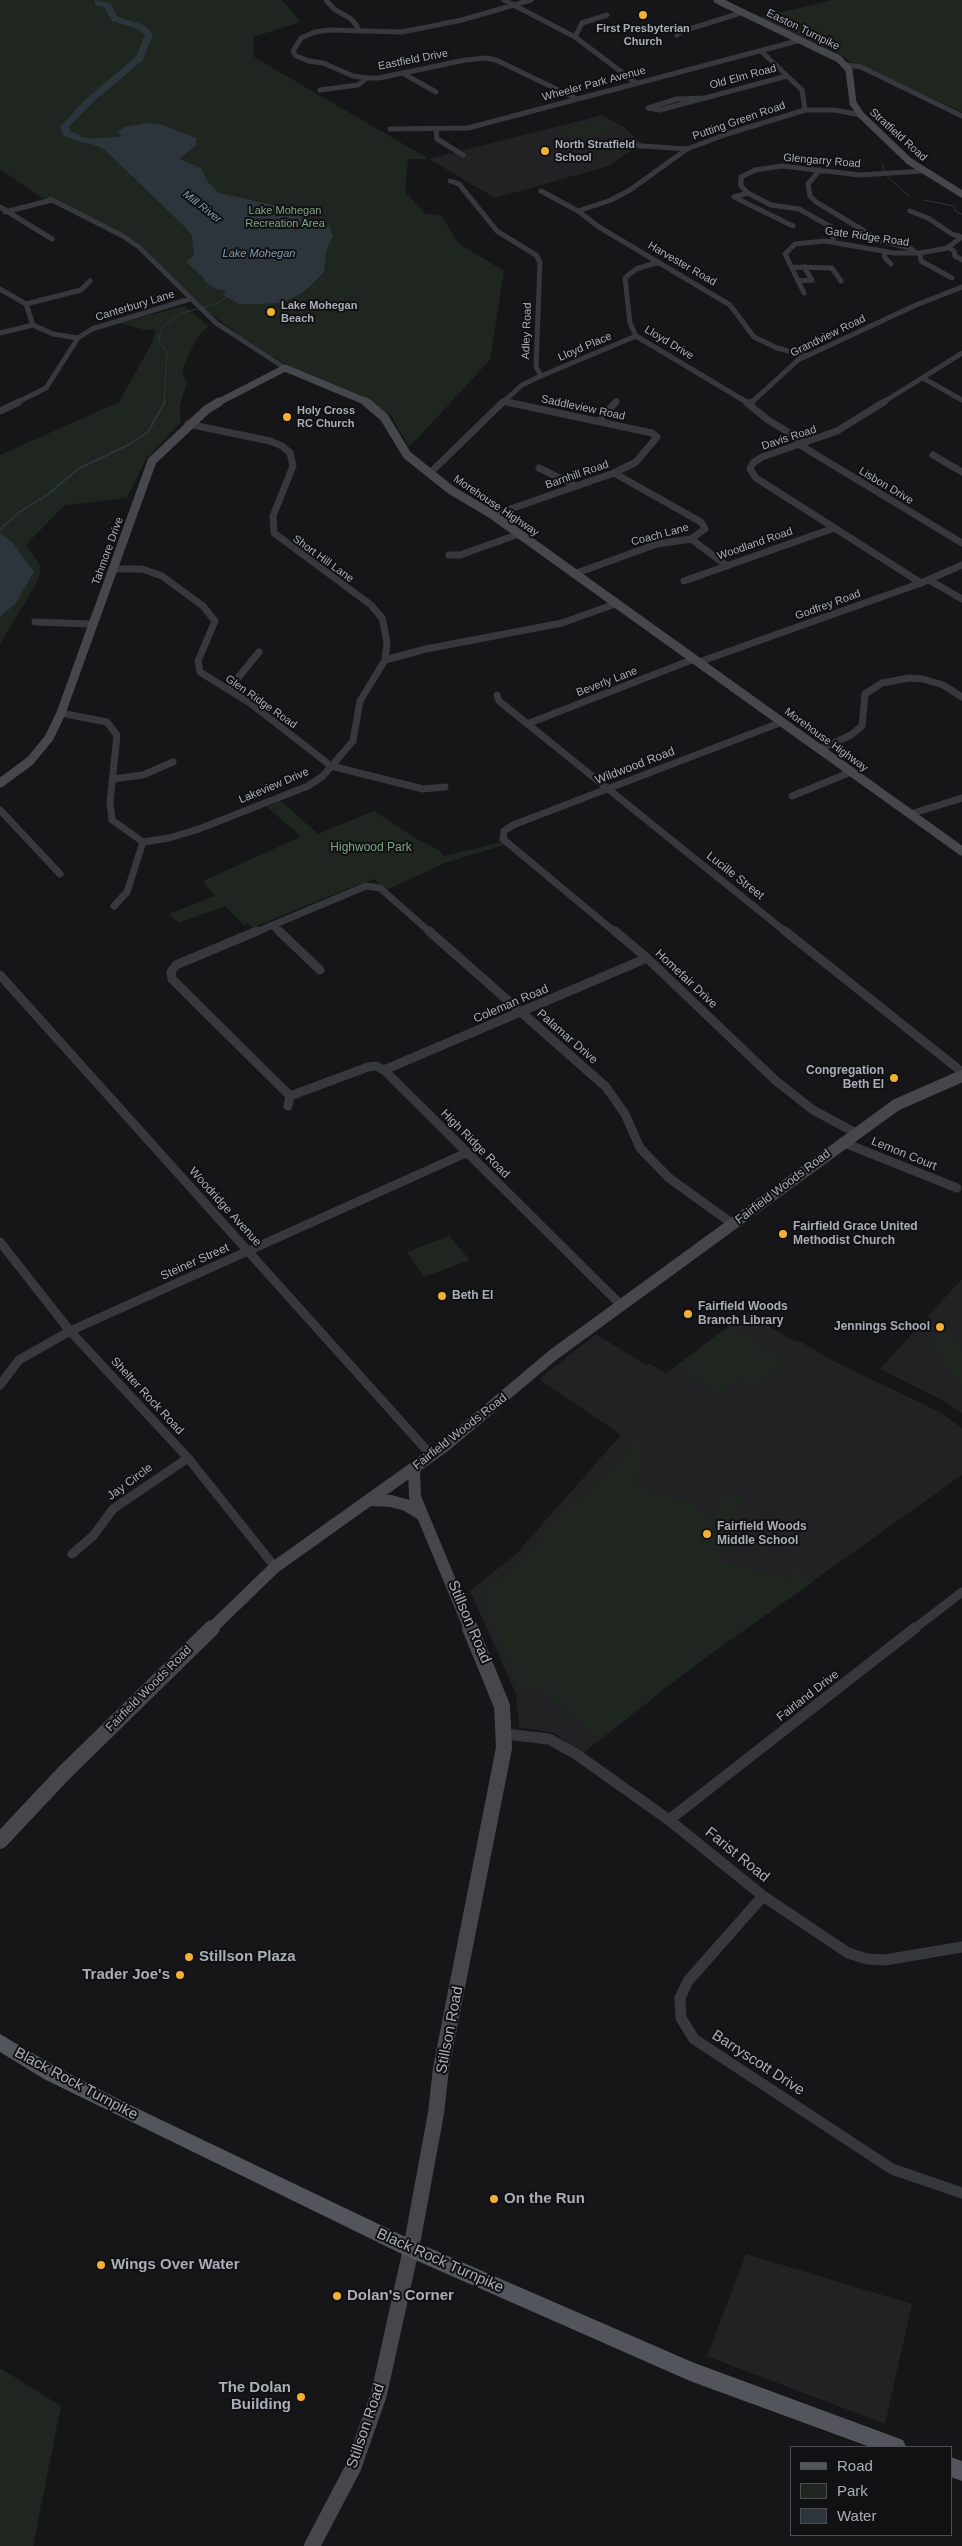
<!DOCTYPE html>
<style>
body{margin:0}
#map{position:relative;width:962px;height:2546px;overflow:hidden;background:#161618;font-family:Helvetica,sans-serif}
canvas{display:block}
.legend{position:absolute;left:790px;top:2446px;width:162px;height:90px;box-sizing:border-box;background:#111113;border:1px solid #4d4f55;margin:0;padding:6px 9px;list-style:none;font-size:15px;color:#a8adb8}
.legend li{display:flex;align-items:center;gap:10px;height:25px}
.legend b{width:25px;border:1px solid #4d4f55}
</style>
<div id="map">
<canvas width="962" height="2546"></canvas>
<ul class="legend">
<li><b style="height:6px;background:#53555c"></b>Road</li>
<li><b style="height:14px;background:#1e261f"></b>Park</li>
<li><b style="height:14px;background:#2c353c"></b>Water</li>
</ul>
</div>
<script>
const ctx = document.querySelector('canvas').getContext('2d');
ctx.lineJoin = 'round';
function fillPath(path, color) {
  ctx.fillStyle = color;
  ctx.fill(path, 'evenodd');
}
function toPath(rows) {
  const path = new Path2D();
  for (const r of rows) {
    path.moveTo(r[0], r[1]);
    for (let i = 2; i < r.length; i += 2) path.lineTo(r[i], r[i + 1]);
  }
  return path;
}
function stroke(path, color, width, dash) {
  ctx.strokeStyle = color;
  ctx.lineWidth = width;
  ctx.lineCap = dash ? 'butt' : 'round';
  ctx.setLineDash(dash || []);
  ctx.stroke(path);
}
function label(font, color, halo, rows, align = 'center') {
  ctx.font = font + ' Helvetica,sans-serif';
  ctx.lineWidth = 4;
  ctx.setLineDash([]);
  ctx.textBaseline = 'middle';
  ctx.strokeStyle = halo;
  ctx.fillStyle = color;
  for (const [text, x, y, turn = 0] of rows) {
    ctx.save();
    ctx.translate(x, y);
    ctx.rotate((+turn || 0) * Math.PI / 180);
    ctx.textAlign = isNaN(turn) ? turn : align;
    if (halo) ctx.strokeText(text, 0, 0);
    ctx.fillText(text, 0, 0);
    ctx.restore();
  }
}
const built = toPath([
 [602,115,624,127,641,143,609,166,495,198,429,159],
 [962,1279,962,1413,944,1401,880,1369],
 [746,1313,792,1340,801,1342,835,1362,940,1412,962,1428,962,1475,698,1663,582,1754,554,1733,519,1727,516,1694,470,1591,516,1554,621,1435,539,1379,596,1334,646,1365,649,1363,666,1373],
 [746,2254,912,2304,885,2424,707,2356]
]);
const green = toPath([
 [0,0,282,0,301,22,253,37,254,57,429,159,408,159,405,192,426,214,441,215,458,243,504,271,490,360,415,441,408,446,391,415,290,367,245,339,208,312,141,245,125,234,52,199,45,200,0,169],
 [833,0,962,0,962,112,867,68,852,64,845,57,760,17],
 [603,120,619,129,575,139,559,130],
 [185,306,208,326,196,339,182,371,187,382,180,406,181,422,146,459,127,498,65,505,26,545,38,561,41,570,36,584,0,644,0,455,119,402,153,341,155,330,146,330,119,323],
 [281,801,318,834,374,811,417,839,439,850,444,856,502,842,504,845,445,863,386,890,375,879,352,887,252,928,248,923,244,925,225,906,179,923,169,914,215,896,203,881,300,837,305,840,267,807],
 [449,1236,470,1260,424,1277,407,1252],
 [730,1326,786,1361,753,1388,737,1379,720,1393,678,1365],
 [945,1330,962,1350,962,1387,941,1363,942,1355,930,1342],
 [636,1439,648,1442,637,1463,645,1466,643,1469,640,1469,633,1486,698,1505,695,1512,714,1517,724,1494,745,1499,720,1560,789,1580,794,1567,814,1581,698,1663,599,1739,536,1685,520,1692,484,1606,482,1591,526,1558,548,1529,627,1453],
 [0,2368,61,2406,33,2546,0,2546]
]);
const water = toPath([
 [148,123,163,125,196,138,196,145,179,159,201,168,207,181,219,193,269,204,329,226,333,236,326,251,324,272,306,290,293,298,279,303,259,304,239,304,223,295,226,291,215,289,204,281,204,278,186,262,194,255,192,236,185,227,105,150,90,142,95,138,119,137,121,135,118,132,124,127],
 [0,533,13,543,34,572,15,604,0,617]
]);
const streamFar1 = toPath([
 [107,5,114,0],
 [882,164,885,172],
 [887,176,909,196],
 [924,200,954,206,956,212,962,214],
 [164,403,167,352,158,340,163,326,180,314,218,303,228,296]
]);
const stream = toPath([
 [0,530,18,513,47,495,78,469,128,445,148,432,165,402]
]);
const river = toPath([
 [95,0,110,3,118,17,144,25,153,34,143,60,93,102,69,127,70,131,83,137,116,144,116,148,113,149,77,141,63,135,60,127,87,98,136,57,145,35,138,29,112,21,104,7,95,5,95,0]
]);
const streetFar3 = toPath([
 [326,0,334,9,351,19,357,26,357,31],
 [504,0,575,37,636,83],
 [531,0,462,20,402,32,330,30,315,32,301,38,293,51,296,56,309,61,323,63,353,76,367,78,379,78,465,60,486,58,496,60,577,99],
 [677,35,683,31,744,12],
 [575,37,582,23,607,15],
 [761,51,802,90,805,110],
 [846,65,861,67,962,116],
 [404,74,436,92],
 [320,90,358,85,367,78],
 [705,98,660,110,648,108,677,99,705,98],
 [705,98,787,76],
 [390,129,468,128,801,40],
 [436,130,437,139,463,155],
 [628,145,687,149],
 [820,170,808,184,810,196,816,202,881,241,910,248,916,253],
 [450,181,459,184,497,231,536,255,540,262,536,367,541,376,522,385,502,403],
 [541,191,578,211,599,227,730,305,754,337,777,348,807,356],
 [748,193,734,197,793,226],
 [50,199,123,236,139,247,216,323,285,368],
 [0,207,52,239],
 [578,211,611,200,630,190,687,149,727,134,805,110,834,110,861,115],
 [5,212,52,200],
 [832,241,836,233,831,227,799,209,771,205,748,193,741,186,741,177,755,170,782,166,860,175,923,171],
 [948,247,954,251,955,256,962,260],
 [884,251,885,258,891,264],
 [920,253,921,261,952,278],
 [659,262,636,269,625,278,630,323,636,336,748,403],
 [791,267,832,268,841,281],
 [798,281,812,280,804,267],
 [0,289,26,304,33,325,53,334,78,338],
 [804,293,785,254,795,244,825,241,894,253,920,253,947,248,962,237,952,234,928,218,910,211],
 [26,304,81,290,90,281],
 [0,333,33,325],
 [541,376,636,336],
 [923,378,962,400],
 [504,401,513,403],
 [16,403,46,388,78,338,92,329,190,299],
 [615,403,617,401],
 [751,403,798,360,916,305,962,287],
 [882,403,962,353]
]);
const streetFar2 = toPath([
 [746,402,768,420,806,443],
 [884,402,837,431,762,457,753,463,750,469,756,478,921,583],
 [750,404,752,402],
 [0,411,19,402],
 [598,421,616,402],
 [188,424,270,441,282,446,290,453,293,466,273,516,274,533,371,605,382,618,387,642,385,660],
 [800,445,962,543],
 [933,455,962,472],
 [539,468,576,486],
 [430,473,503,402],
 [493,515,614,473,636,462,657,437,652,433,507,402],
 [691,539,726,565],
 [449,555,460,555,519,534],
 [114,569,142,569,162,576,203,606,215,621,198,661,200,672,250,703,331,766,423,789,445,787],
 [574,574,657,544,691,539,705,529,701,522,614,473],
 [929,580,962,599],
 [684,581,834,528],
 [35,622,91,624],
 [699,662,921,583,962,565],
 [229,689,259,652],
 [497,695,499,701,787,933],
 [61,713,107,722,117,735,110,802,112,820,143,842,169,838,199,829,308,786,323,776,353,741,360,701,385,660,426,649,562,623,615,604],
 [527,724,694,659],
 [821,749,851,735,862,726,865,694,882,683,909,678,923,679,943,685,962,697],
 [113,779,143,775,173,762],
 [792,796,851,772],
 [0,810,60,874],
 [910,814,962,798],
 [114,906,127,892,143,842],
 [273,926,280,933],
 [254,933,366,886,380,888,431,933],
 [616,933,503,839,504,831,513,825,782,722]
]);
const streetFar1 = toPath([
 [257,931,176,965,171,972,172,979,290,1096,288,1106],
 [279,931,320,970],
 [429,931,606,1087,625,1114,640,1148,669,1178,733,1224],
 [615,931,647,958,775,1080,813,1110,856,1133],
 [785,931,962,1072],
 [0,975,431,1455],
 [384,1070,647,958],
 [290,1096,368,1067,376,1066,384,1070,621,1305],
 [842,1142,957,1188],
 [0,1242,70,1331,188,1458,275,1567],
 [0,1385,19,1360,70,1331,466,1153],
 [72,1554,93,1536,113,1509,188,1458],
 [914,1629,962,1592]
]);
const street = toPath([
 [505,1734,549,1739,576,1754,669,1820,763,1896,848,1953,867,1959,885,1960,962,1947],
 [669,1820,915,1628],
 [763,1896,688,1981,680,1998,681,2018,694,2039,892,2169,962,2193]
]);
const secondaryFar3 = toPath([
 [717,0,839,59,849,70,853,103,861,115,909,161,962,194],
 [217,403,285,368,369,403]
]);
const secondaryFar2 = toPath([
 [366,402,384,417,407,455,451,490,493,515,962,851],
 [0,783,30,761,49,738,61,713,152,461,206,410,219,402]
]);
const secondaryFar1 = toPath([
 [414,1468,415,1497,470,1629],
 [369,1500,391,1501,406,1505,422,1515],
 [211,1629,275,1567,446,1445,553,1355,896,1105,962,1076]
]);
const secondary = toPath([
 [0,1841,63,1774,212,1628],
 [312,2546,353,2468,379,2394,411,2249,436,2113,441,2068,504,1748,502,1706,470,1628]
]);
const primary = toPath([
 [0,2034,56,2067,126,2103,418,2243,692,2362,903,2440,906,2447,870,2447,690,2381,404,2255,44,2079,0,2052,0,2034],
 [951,2457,962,2461,962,2481,951,2477,951,2457]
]);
const markers = [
 [643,15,5,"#f2b134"],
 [545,151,5,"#f2b134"],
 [271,312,5,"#f2b134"],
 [287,417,5,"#f2b134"],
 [894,1078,5,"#f2b134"],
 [783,1234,5,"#f2b134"],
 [442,1296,5,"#f2b134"],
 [688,1314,5,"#f2b134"],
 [940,1327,5,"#f2b134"],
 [707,1534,5,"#f2b134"],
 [189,1957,5,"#f2b134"],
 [180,1975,5,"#f2b134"],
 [494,2199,5,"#f2b134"],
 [101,2265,5,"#f2b134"],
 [337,2296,5,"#f2b134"],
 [301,2397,5,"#f2b134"]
];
const farPoinames = [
 ["First Presbyterian",643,29,"center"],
 ["Church",643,42,"center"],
 ["North Stratfield",555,145],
 ["School",555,158],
 ["Lake Mohegan",281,306],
 ["Beach",281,319],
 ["Holy Cross",297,411],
 ["RC Church",297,424]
];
const farStreetnames = [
 ["Easton Turnpike",803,30,26],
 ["Eastfield Drive",413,60,-11],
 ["Old Elm Road",743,77,-15],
 ["Wheeler Park Avenue",594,84,-15],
 ["Putting Green Road",739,121,-19],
 ["Stratfield Road",898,135,42],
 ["Glengarry Road",822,161,5],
 ["Gate Ridge Road",867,237,8],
 ["Harvester Road",682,264,30],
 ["Canterbury Lane",135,306,-17],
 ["Adley Road",527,331,-88],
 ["Grandview Road",828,336,-26],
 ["Lloyd Drive",669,343,31],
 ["Lloyd Place",585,347,-23],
 ["Saddleview Road",583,408,12],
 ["Davis Road",789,438,-18],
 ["Barnhill Road",577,475,-19],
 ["Lisbon Drive",886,486,31],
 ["Morehouse Highway",496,506,34],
 ["Coach Lane",660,535,-15],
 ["Woodland Road",755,544,-19],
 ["Tahmore Drive",108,551,-70],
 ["Short Hill Lane",323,559,36],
 ["Godfrey Road",828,605,-20],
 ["Beverly Lane",607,682,-21],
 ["Glen Ridge Road",261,702,35],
 ["Morehouse Highway",826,740,36],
 ["Lakeview Drive",274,786,-23]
];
const farWaternames = [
 ["Mill River",202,207,38],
 ["Lake Mohegan",259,254]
];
const farParknames = [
 ["Lake Mohegan",285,211],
 ["Recreation Area",285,224]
];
const streetNames = [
 ["Wildwood Road",635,766,-21],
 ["Lucille Street",735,876,38],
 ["Homefair Drive",686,979,43],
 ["Coleman Road",511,1004,-23],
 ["Palamar Drive",567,1037,41],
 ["High Ridge Road",475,1144,45],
 ["Lemon Court",904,1154,22],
 ["Fairfield Woods Road",783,1187,-37],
 ["Woodridge Avenue",225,1207,48],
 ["Steiner Street",195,1262,-24],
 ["Shelter Rock Road",147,1396,47],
 ["Fairfield Woods Road",460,1432,-38],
 ["Jay Circle",130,1482,-36],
 ["Fairfield Woods Road",149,1689,-45],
 ["Fairland Drive",808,1696,-38]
];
const parkNames = [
 ["Highwood Park",371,848]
];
const poiNames = [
 ["Congregation",884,1071,"right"],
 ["Beth El",884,1085,"right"],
 ["Fairfield Grace United",793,1227],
 ["Methodist Church",793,1241],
 ["Beth El",452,1296],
 ["Fairfield Woods",698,1307],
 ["Branch Library",698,1321],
 ["Jennings School",930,1327,"right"],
 ["Fairfield Woods",717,1527],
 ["Middle School",717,1541]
];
const nearStreetnames = [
 ["Stillson Road",469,1622,67],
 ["Farist Road",737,1855,39],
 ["Stillson Road",450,2030,-79],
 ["Barryscott Drive",758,2063,33],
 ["Black Rock Turnpike",76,2084,28],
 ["Black Rock Turnpike",440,2261,24],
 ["Stillson Road",366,2426,-71]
];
const nearPoinames = [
 ["Stillson Plaza",199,1957],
 ["Trader Joe's",170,1975,"right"],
 ["On the Run",504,2199],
 ["Wings Over Water",111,2265],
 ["Dolan's Corner",347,2296],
 ["The Dolan",291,2388,"right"],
 ["Building",291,2405,"right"]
];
fillPath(built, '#222225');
fillPath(green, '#1e261f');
fillPath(water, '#2c353c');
stroke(streamFar1, '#2c353c', 1);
stroke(stream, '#2c353c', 2);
fillPath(river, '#2c353c');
stroke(streetFar3, '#37383d', 5);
stroke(streetFar2, '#37383d', 7);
stroke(streetFar1, '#37383d', 9);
stroke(street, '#37383d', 11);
stroke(secondaryFar3, '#45474d', 7);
stroke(secondaryFar2, '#45474d', 9);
stroke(secondaryFar1, '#45474d', 12);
stroke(secondary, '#45474d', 16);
fillPath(primary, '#53555c');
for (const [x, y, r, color] of markers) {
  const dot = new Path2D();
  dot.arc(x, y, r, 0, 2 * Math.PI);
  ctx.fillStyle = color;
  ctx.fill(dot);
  stroke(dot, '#111113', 2);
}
label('bold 11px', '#a8adb8', '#111113', farPoinames, 'left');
label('11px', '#a8adb8', '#111113', farStreetnames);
label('italic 11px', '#7f9bb3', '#111113', farWaternames);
label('11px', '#7fa381', '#111113', farParknames);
label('12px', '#a8adb8', '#111113', streetNames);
label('12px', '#7fa381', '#111113', parkNames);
label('bold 12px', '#a8adb8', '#111113', poiNames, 'left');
label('15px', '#a8adb8', '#111113', nearStreetnames);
label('bold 15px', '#a8adb8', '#111113', nearPoinames, 'left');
</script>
